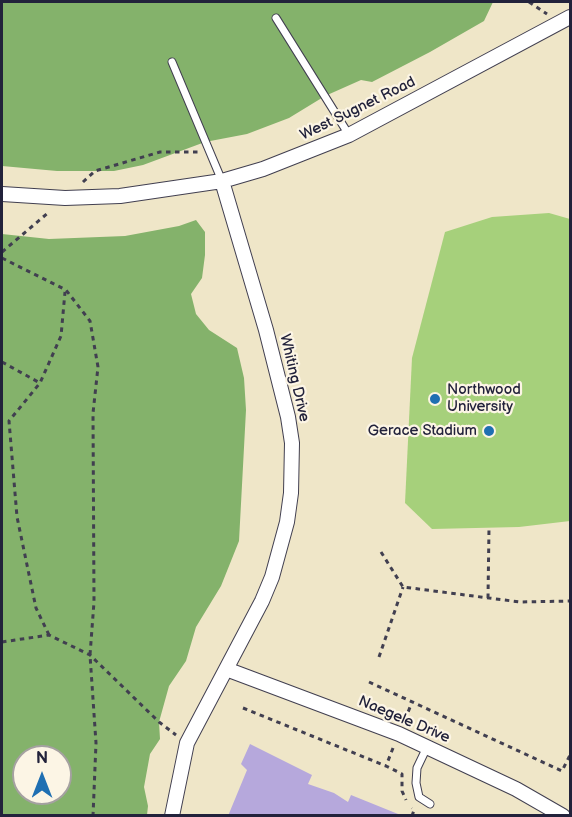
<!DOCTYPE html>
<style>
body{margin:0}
#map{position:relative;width:572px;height:817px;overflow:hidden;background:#efe6c8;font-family:"Balsamiq Sans",sans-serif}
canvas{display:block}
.frame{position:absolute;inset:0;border:3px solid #22223b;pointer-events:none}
.north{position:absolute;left:12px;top:745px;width:60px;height:60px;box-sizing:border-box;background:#fcf5e5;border:2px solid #a5a1a1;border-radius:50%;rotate:0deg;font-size:16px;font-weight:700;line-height:24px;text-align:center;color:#22223b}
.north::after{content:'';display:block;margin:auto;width:21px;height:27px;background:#1f6fb2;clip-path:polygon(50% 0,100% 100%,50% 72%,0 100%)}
</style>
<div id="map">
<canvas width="572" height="817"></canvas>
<div class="frame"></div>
<div class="north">N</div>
</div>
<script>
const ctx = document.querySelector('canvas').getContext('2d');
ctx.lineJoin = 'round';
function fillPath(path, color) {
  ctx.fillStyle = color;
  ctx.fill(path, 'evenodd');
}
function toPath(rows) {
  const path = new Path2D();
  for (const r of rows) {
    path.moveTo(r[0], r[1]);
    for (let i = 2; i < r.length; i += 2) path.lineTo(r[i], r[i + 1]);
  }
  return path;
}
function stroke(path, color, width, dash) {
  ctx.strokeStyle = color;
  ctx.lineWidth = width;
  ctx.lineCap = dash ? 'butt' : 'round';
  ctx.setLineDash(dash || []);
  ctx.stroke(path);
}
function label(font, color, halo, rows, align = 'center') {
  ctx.font = font + ' "Balsamiq Sans",sans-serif';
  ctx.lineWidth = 4.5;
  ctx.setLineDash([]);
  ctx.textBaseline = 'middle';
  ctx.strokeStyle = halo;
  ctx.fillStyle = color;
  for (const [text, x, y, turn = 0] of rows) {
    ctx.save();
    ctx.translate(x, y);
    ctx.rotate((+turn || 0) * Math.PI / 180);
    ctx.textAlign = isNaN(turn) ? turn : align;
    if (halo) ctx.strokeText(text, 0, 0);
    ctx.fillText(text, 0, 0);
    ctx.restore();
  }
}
const green = toPath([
 [549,213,570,219,570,521,519,527,432,529,405,503,412,358,445,232,492,217]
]);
const forest = toPath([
 [2,2,493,2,484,21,430,52,372,82,361,80,325,96,289,118,247,134,205,142,143,165,114,171,57,171,2,166],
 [196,220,205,232,205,255,202,278,191,294,196,314,209,330,237,348,244,378,246,410,239,541,221,586,196,627,186,661,169,686,159,722,160,739,150,754,144,787,148,806,147,815,2,815,2,234,49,239,125,236,179,226],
 [24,757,60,757,60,793,24,793]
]);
const building = toPath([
 [250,744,312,775,308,784,334,793,348,802,351,795,403,816,228,816,247,770,241,764]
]);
const path = toPath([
 [529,2,547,14],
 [83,182,95,171,160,152,198,152],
 [2,252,49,212],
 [2,258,66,290,90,321,98,367,93,413,94,602,90,655,96,743,93,816],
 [2,362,40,383],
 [381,552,403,587,520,602,570,601],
 [488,598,489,528],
 [49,635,36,608,17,517,9,421,40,383,61,336,65,292],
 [2,642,49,635,90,655,159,722,176,735],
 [379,657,403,587],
 [369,682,562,771,570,755],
 [243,708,386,766],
 [405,720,412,702],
 [393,748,386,766,402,774,402,791,406,800],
 [412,816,414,810,412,808]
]);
const lane = toPath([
 [276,18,349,135],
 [172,62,222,181],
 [427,747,417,768,416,783,419,797,430,804]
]);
const street = toPath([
 [2,194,65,198,120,196,222,181,263,169,349,135,570,17],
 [226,669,399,734,516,789,563,816],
 [172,816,187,743,262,601,272,577,287,522,291,493,292,443,288,417,266,330,222,181]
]);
const markers = [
 [435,399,6,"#1f6fb2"],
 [489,431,6,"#1f6fb2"]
];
const streetNames = [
 ["West Sugnet Road",358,109,-26],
 ["Whiting Drive",294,378,77],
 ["Naegele Drive",404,720,23]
];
const poiNames = [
 ["Northwood",447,390],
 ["University",447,407],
 ["Gerace Stadium",477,431,"right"]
];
fillPath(green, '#a6d07b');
fillPath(forest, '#84b26b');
fillPath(building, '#b6a8dc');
stroke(lane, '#413f50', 9);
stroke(street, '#413f50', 16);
stroke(path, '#413f50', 3, [4.5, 4.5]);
stroke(lane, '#fff', 7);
stroke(street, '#fff', 14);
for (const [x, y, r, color] of markers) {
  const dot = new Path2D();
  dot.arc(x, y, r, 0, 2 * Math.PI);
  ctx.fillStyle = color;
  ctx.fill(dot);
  stroke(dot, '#fcf5e5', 2);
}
label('15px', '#22223b', '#fcf5e5', streetNames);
label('15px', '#22223b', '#fcf5e5', poiNames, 'left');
</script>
